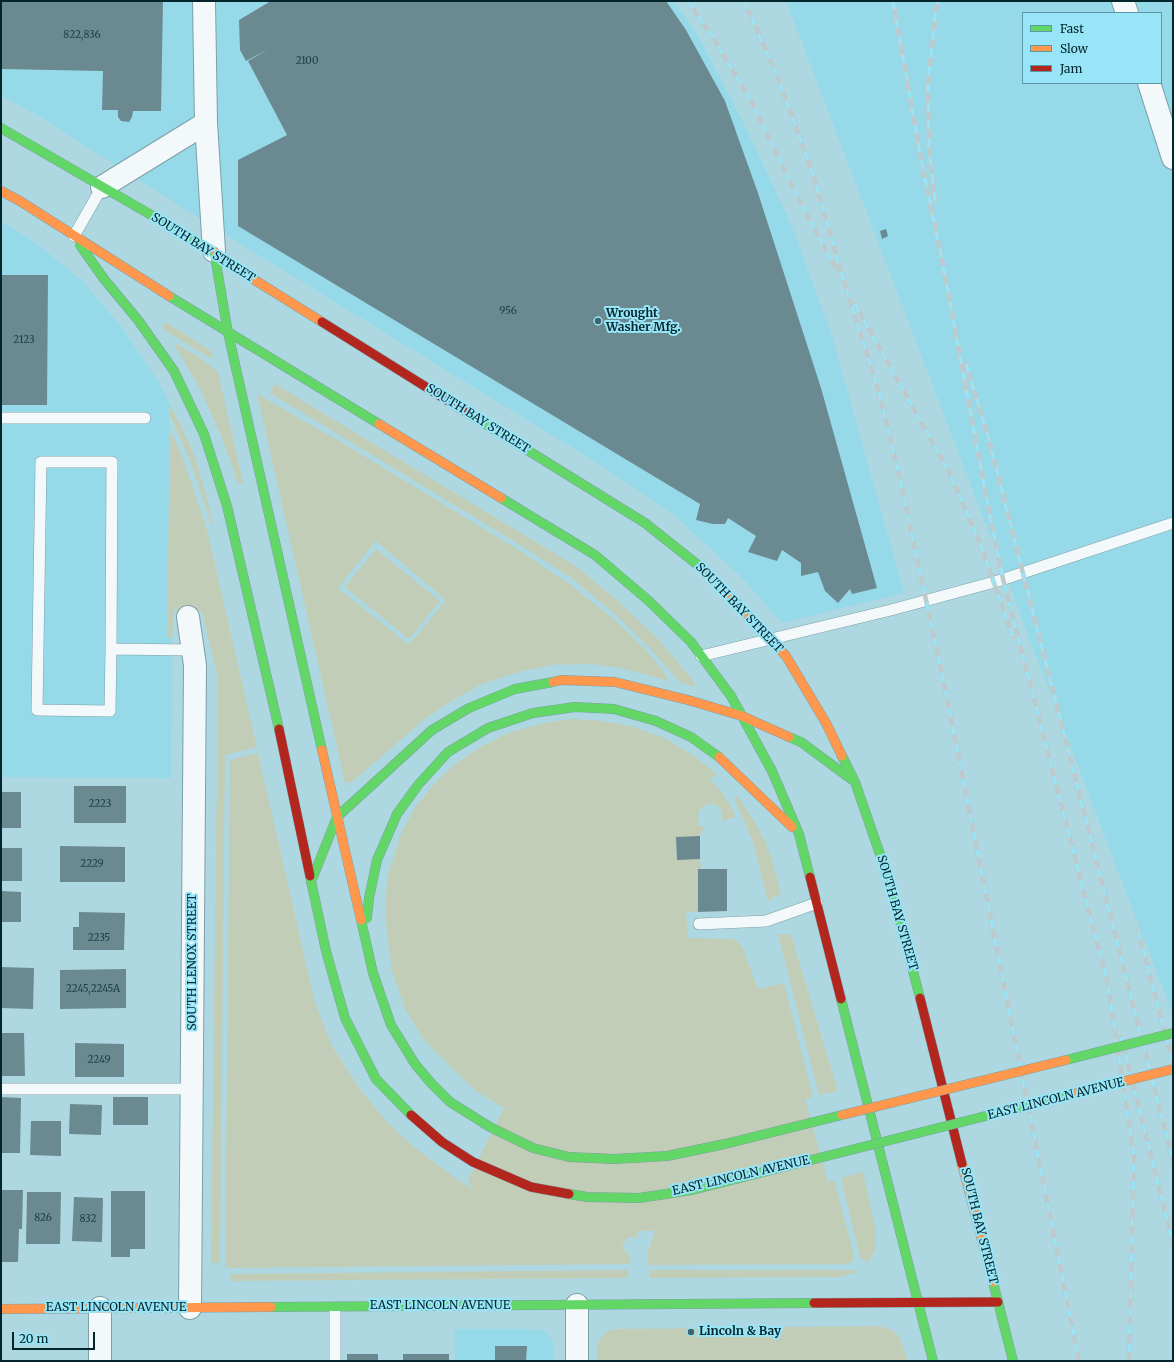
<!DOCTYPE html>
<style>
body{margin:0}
#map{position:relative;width:1174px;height:1362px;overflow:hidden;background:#aed8e1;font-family:Merriweather,serif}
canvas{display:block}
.frame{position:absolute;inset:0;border:2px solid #03252c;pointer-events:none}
.legend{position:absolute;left:1022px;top:12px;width:140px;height:72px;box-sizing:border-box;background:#98e5f7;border:1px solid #5c98a6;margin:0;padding:5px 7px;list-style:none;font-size:12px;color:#03252c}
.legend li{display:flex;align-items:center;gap:8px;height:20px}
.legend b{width:20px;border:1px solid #5c98a6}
.scale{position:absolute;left:12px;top:1332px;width:83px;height:18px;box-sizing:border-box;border:2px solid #03252c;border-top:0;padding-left:5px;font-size:12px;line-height:14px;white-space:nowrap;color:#03252c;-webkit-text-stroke:3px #98e5f7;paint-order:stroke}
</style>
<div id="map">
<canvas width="1174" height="1362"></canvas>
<div class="frame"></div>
<ul class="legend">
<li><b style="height:5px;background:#63d668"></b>Fast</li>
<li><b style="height:5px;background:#ff974d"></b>Slow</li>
<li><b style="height:5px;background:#b3261e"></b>Jam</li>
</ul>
<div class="scale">20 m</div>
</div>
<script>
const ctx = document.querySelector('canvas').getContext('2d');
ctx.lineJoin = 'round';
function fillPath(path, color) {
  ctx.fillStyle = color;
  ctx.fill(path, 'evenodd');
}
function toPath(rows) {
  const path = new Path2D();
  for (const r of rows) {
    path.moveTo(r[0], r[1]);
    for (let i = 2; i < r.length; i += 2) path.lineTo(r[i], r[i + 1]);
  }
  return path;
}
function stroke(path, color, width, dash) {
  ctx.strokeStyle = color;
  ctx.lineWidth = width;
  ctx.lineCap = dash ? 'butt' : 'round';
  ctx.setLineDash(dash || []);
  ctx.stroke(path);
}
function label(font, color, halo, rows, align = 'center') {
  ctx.font = font + ' Merriweather,serif';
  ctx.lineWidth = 4;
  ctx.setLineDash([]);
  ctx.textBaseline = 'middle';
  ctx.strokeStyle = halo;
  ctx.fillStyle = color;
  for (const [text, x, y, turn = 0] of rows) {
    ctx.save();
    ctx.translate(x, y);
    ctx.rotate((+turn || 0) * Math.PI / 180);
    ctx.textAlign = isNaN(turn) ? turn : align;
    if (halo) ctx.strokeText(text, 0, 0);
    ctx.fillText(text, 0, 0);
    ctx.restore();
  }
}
const built = toPath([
 [1,1,674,1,697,34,743,122,792,226,833,339,904,593,782,623,742,578,672,513,602,466,234,240,32,112,1,96],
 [786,1,1173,1,1173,1010,1171,1010],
 [1023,13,1161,13,1161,83,1023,83],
 [1,221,32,240,84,282,125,332,159,382,170,405,167,638,172,638,171,778,1,777],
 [455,1329,537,1329,544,1331,549,1335,553,1341,554,1361,455,1361]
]);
const green = toPath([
 [166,322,208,349,211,352,214,359,205,355,165,330,162,326],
 [173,342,197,356,218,372,243,483,238,484,221,435,199,387],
 [275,384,577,567,617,600,659,640,692,679,695,683,694,687,680,682,647,645,614,613,570,577,522,546,270,393],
 [257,394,339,441,517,549,572,586,611,617,645,649,664,672,669,681,622,668,588,664,551,665,519,672,484,683,456,698,426,718,352,782,350,783,345,782],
 [376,541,446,600,409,645,338,588],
 [170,405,181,426,194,455,205,491,213,524,211,524,191,463,170,415],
 [170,430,183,459,206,526,257,747,225,755,220,1263,211,1263,218,679,202,611,174,610,172,638,167,638],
 [376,549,440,601,409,639,345,587],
 [573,719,603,721,634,727,662,737,690,753,717,774,710,780,721,791,729,803,736,817,722,821,721,810,718,806,712,804,705,805,701,808,698,814,699,826,704,827,700,836,676,837,677,859,700,859,701,869,698,869,698,912,686,912,688,938,734,939,742,946,758,989,784,983,813,1097,805,1099,828,1182,834,1180,854,1255,853,1260,848,1264,648,1265,648,1251,655,1231,638,1231,637,1237,627,1238,622,1247,630,1256,630,1264,225,1268,230,760,258,753,314,999,332,1046,360,1089,386,1121,414,1147,458,1180,473,1189,468,1180,504,1108,477,1092,456,1072,423,1039,405,1009,392,971,387,934,385,906,388,874,401,834,416,806,435,783,456,763,481,747,511,732,544,723],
 [737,796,753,819,766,843,773,864,781,893,768,901,752,839,734,798],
 [778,934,791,935,838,1091,819,1095],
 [863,1172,876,1231,876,1249,868,1263,860,1257,841,1178],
 [628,1270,628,1278,231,1281,230,1274],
 [649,1270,855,1270,855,1273,839,1277,649,1278],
 [877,1326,887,1328,895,1332,900,1338,908,1361,597,1361,597,1346,600,1340,604,1334,609,1331,616,1329]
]);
const building = toPath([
 [1,1,163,1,161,111,133,111,132,117,129,122,121,121,118,117,118,110,102,110,103,71,1,69],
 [271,1,666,1,686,30,725,101,758,193,821,388,877,588,852,594,850,589,838,603,825,591,818,572,801,576,801,563,782,550,777,561,748,552,756,536,728,518,725,524,713,524,696,520,700,504,238,226,238,160,287,135,248,61,269,49,246,61,240,50,239,20],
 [886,229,888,236,882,239,880,231],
 [1,275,48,275,47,405,1,405],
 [74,786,126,786,126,823,74,823],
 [1,792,21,792,21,828,1,828],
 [700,836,700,859,677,860,676,837],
 [60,846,125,847,125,882,60,882],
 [1,848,22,848,22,881,1,881],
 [698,869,727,869,727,911,698,912],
 [1,891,21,892,21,922,1,922],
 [79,912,125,913,124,950,73,950,73,927,79,927],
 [1,967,34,968,33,1009,1,1008],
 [126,969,126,1008,60,1009,60,970],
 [1,1033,24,1033,25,1076,1,1076],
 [75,1043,124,1044,124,1077,75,1077],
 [1,1097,21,1098,20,1153,1,1153],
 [113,1097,148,1097,148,1125,113,1125],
 [70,1104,102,1105,101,1135,69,1134],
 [31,1121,61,1121,61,1156,30,1155],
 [1,1190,23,1190,22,1229,19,1229,18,1262,1,1262],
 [111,1191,145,1191,145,1249,130,1249,130,1257,111,1257],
 [27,1192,61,1192,60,1244,26,1244],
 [74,1197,103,1198,102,1242,72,1241],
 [495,1346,527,1346,526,1361,495,1361],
 [347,1354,378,1354,378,1361,347,1361],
 [403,1354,449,1354,449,1361,403,1361]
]);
const lane = toPath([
 [74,236,102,187],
 [1,418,145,418],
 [111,649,110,711,37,710,41,462,112,462,111,649,193,650],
 [701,656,891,610,998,581,1173,523],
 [699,924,766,921,817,903],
 [1,1089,192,1089],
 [335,1307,335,1361]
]);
const street = toPath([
 [204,1,206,123,214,251],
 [1123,1,1127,13],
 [1149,83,1173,158],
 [102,187,206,123],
 [188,617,195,665,190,1308],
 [577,1305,577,1361],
 [100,1308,100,1361]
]);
const fast = toPath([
 [1,128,215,252],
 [80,245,104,279,138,320,174,371,204,434,227,506,279,729],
 [214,251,228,333,322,750],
 [169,296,379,424],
 [474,417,645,523,708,573],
 [501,498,595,555,649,601,691,642,731,696,772,771,799,834,810,877],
 [789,737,801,742,851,779],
 [842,756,855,782,891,886,920,998],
 [310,876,326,951,345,1018,376,1079,411,1115],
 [311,882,337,817,432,730,469,708,515,689,553,682],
 [367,918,369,898,377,860,397,814,418,785,448,752,488,728,533,713,575,707,614,709,656,721,691,737,719,757],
 [361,920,373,973,391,1025,415,1064,431,1083],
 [841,999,933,1361],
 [993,1282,1013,1361],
 [271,1307,814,1303]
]);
const slow = toPath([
 [1,191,20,201,169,296],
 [215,252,237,269,322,322],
 [379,424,501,498],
 [708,573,786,656,826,723,842,756],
 [553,682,561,680,615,682,688,700,742,716,789,737],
 [322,750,361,920],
 [719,757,792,827],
 [962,1164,993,1282],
 [1,1309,271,1307]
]);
const jam = toPath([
 [322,322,474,417],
 [279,729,310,876],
 [810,877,841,999],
 [920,998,962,1164],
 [814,1303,998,1302]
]);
const rail = toPath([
 [688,1,710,33,750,99,794,190,836,270],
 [744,1,776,73,813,174,846,288,879,392,897,467,940,664,1079,1361],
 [893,1,920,154,941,255,990,516,1003,579,1108,985,1134,1156,1129,1361],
 [935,201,929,149,928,84,936,10,938,1],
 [855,304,948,470,980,543,1013,637],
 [966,364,989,440,1173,1161],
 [1138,931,1173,1063],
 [1121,1037,1173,1244]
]);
const fastBridge = toPath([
 [1066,1060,1173,1033],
 [431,1083,450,1102,490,1127,533,1148,569,1157,614,1159,667,1156,725,1144,842,1115],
 [569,1194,587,1197,639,1198,692,1190,1077,1093]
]);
const slowBridge = toPath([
 [1077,1093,1173,1069],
 [842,1115,1066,1060]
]);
const jamBridge = toPath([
 [411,1115,442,1142,473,1162,531,1187,569,1194]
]);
const markers = [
 [598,321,4,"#3f646b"],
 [691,1332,4,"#3f646b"]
];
const numberNames = [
 ["822,836",82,35],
 ["2100",307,61],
 ["956",508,311],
 ["2123",24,340],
 ["2223",100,804],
 ["2229",92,864],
 ["2235",99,938],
 ["2245,2245A",93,989],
 ["2249",99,1060],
 ["826",43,1218],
 ["832",88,1219]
];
const streetNames = [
 ["SOUTH BAY STREET",203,248,32],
 ["SOUTH BAY STREET",478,419,32],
 ["SOUTH BAY STREET",739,608,46],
 ["SOUTH BAY STREET",897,913,74],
 ["SOUTH LENOX STREET",193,962,-90],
 ["EAST LINCOLN AVENUE",1056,1099,-14],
 ["EAST LINCOLN AVENUE",741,1176,-13],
 ["SOUTH BAY STREET",979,1226,76],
 ["EAST LINCOLN AVENUE",440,1306],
 ["EAST LINCOLN AVENUE",116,1308]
];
const poiNames = [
 ["Wrought",606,314],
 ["Washer Mfg.",606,328],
 ["Lincoln & Bay",699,1332]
];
fillPath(built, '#96dae9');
fillPath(green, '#c2cdb7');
fillPath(building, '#6b8990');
stroke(lane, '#7d9fa6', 12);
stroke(street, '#7d9fa6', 24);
stroke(fast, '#7d9fa6', 10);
stroke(slow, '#7d9fa6', 10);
stroke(jam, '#7d9fa6', 10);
stroke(lane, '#f3f9fa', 11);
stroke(street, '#f3f9fa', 22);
stroke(fast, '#63d668', 9);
stroke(slow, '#ff974d', 9);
stroke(jam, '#b3261e', 9);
stroke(rail, '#bccacd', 4.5);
stroke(rail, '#98e5f7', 3, [9]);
stroke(fastBridge, '#7d9fa6', 10, []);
stroke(slowBridge, '#7d9fa6', 10, []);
stroke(jamBridge, '#7d9fa6', 10, []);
stroke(fastBridge, '#63d668', 9);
stroke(slowBridge, '#ff974d', 9);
stroke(jamBridge, '#b3261e', 9);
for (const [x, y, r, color] of markers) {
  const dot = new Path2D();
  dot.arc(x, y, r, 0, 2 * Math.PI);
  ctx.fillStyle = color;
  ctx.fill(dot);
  stroke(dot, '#98e5f7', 1.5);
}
label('10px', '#1d3e45', null, numberNames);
label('12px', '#03252c', '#98e5f7', streetNames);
label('bold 12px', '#03252c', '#98e5f7', poiNames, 'left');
</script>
